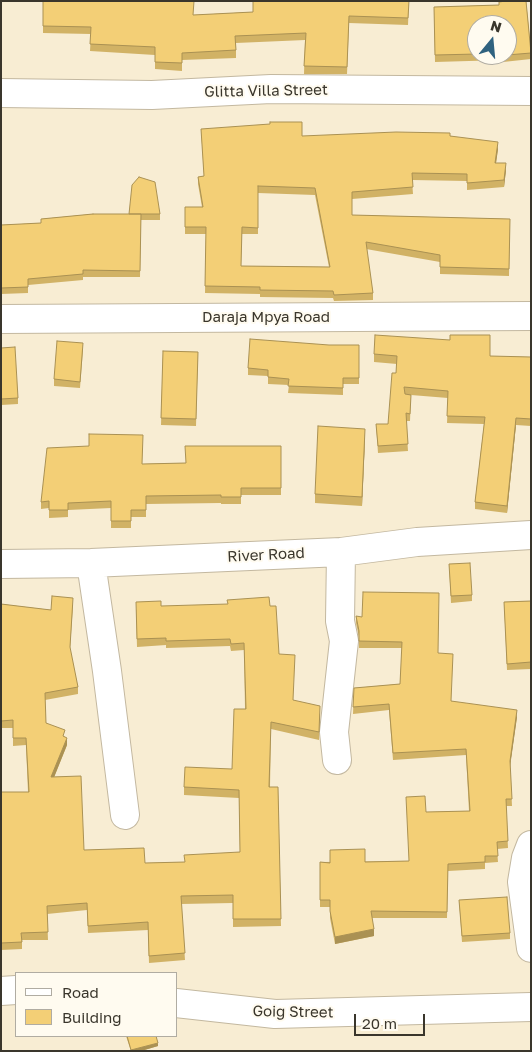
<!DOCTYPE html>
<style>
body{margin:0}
#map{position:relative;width:532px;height:1052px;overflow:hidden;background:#f8edd3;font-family:"Golos Text",sans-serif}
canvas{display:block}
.frame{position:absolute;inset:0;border:2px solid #3a362c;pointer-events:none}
.legend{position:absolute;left:15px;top:972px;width:162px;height:65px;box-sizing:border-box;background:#fffbf0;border:1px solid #b0aca2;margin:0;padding:6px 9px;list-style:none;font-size:15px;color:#3a362c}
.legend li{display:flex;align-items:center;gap:10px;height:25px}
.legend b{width:25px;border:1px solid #b0aca2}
.north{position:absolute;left:467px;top:15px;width:50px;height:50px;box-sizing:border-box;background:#fffbf0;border:1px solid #b0aca2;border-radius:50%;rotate:17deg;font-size:14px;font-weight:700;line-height:20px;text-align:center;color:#3a362c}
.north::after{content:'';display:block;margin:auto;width:18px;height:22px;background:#30627f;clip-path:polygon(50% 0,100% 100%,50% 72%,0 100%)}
.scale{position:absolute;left:354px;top:1014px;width:71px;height:22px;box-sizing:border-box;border:2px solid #3a362c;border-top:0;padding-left:6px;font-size:15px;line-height:18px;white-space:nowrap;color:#3a362c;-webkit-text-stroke:4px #fffbf0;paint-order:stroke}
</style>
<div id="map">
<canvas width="532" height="1052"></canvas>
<div class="frame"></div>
<ul class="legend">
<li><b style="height:6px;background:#fff"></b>Road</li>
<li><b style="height:14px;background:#f3cf76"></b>Building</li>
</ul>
<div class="north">N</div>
<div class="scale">20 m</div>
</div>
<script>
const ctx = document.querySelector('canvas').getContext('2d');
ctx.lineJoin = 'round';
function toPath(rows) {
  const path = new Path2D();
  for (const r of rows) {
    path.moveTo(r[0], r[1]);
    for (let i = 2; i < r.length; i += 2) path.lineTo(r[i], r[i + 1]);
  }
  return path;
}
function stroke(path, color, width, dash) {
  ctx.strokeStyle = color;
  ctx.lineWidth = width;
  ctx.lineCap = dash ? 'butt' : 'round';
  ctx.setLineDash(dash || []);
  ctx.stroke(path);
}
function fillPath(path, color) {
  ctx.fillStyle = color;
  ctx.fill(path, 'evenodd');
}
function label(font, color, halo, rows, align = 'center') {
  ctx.font = font + ' "Golos Text",sans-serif';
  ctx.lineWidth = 4;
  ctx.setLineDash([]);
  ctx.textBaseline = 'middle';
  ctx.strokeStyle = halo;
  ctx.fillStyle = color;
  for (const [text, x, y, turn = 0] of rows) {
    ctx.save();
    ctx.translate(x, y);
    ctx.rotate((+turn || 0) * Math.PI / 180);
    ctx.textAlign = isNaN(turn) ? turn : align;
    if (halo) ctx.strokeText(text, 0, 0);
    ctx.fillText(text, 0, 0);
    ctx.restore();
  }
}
const minor = toPath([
 [1,93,152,95,271,89,531,91],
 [1,319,531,316],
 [91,563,107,671,125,815],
 [1,564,91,563,341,552,417,542,531,535],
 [337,760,334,732,344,641,340,621,341,552],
 [531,845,526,858,522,882,531,948],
 [1,991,16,990],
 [176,1003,275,1014,531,1007]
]);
const wall = toPath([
 [43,1,193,15,253,12,409,1,408,25,349,23,347,74,304,74,305,40,236,43,236,58,182,60,182,71,155,69,155,55,90,51,91,34,43,33],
 [506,1,526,1,531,50,531,59,503,62,503,60,435,62,434,7,499,5,499,2],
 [477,25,507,25,507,55,477,55],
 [201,129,302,136,450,136,498,149,496,163,506,170,504,187,467,190,467,181,412,180,413,194,352,199,352,215,510,219,509,276,440,274,440,262,366,249,373,293,373,300,334,301,333,298,260,297,260,294,205,293,206,234,185,234,185,207,202,207,198,184,198,177,204,176],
 [258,193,315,195,329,267,241,266,242,234,258,234],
 [93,214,160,214,160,220,141,220,140,277,83,277,83,280,28,285,28,293,1,294,1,225,41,223,41,219],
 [329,345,359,345,359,384,343,384,343,395,288,393,289,385,268,384,268,376,248,375,248,368],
 [1,348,18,398,18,404,1,405],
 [83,349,80,388,54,386,54,379],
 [163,351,198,352,196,426,161,425],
 [374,354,531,357,531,426,516,425,507,513,475,509,475,502,484,424,447,423,448,398,411,395,410,421,406,421,408,451,378,453,376,424,388,424,396,373,397,364,374,362],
 [365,438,362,506,315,503,315,494],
 [281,446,281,495,241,495,241,504,221,504,221,503,146,504,146,517,131,517,131,528,111,528,111,508,68,510,68,517,49,518,49,508,41,509,41,502,143,464,185,463],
 [449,564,472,595,472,601,451,603],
 [531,601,531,669,507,670,504,602],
 [1,604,51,610,73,605,70,649,78,687,78,694,45,700,46,723,65,737,67,745,54,777,84,850,145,863,185,862,240,852,239,798,184,795,184,787,232,769,245,709,244,650,231,651,230,646,166,648,166,645,137,647,136,610,161,606,270,606,279,654,293,701,320,714,319,740,271,729,270,787,278,787,281,926,233,927,233,903,181,904,185,960,149,963,148,930,88,933,87,910,47,914,48,940,22,940,22,949,1,950,1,792,28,792,26,745,13,746,13,728,1,728],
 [356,616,438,653,451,701,517,717,510,765,512,806,506,806,508,848,497,849,498,862,485,863,485,869,448,871,447,918,372,918,374,936,335,944,330,918,330,907,320,907,320,862,409,861,426,812,469,811,466,755,393,760,389,710,353,714,354,688,400,684,402,648,359,648,359,637,356,623],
 [459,900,510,933,510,939,462,942],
 [126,1036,156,1036,158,1046,141,1051,131,1051]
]);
const shadedWall = toPath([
 [498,142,498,149,495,170,495,163],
 [506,163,506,170,504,187,504,180],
 [516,418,516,425,507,513,507,506],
 [365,429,365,438,362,506,362,497],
 [517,710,517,717,510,767,510,761],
 [67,738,67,745,51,785,51,777],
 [374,929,374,936,335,944,335,937],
 [158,1043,158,1046,141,1051,131,1051,131,1050]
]);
const building = toPath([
 [43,1,194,1,193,15,253,12,253,1,409,1,408,18,349,16,347,67,304,66,306,33,235,36,236,50,182,53,182,63,155,62,155,47,90,44,91,27,43,26,43,1],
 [506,1,526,1,531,53,507,55,507,25,477,25,477,54,435,55,434,7,499,5,499,2,506,1],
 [270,122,302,122,302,136,396,132,450,133,450,136,498,142,495,163,506,163,504,180,467,183,467,174,412,173,413,187,352,192,352,215,510,219,509,269,440,267,440,255,366,242,373,293,334,295,333,291,260,290,260,287,205,286,206,227,185,227,185,207,203,207,198,177,204,176,201,129,270,124,270,122],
 [258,186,315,188,330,267,241,266,242,227,258,228,258,186],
 [139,177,155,182,160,214,129,214,132,185,139,177],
 [93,214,141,214,140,271,83,270,83,274,28,279,28,287,1,288,1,225,41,223,41,219,93,214],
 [375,335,450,340,450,335,490,335,490,356,531,357,531,419,516,418,507,506,475,502,485,417,447,416,448,391,404,387,405,394,411,395,410,414,406,413,408,444,378,446,376,424,388,424,392,373,396,373,397,356,374,354,375,335],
 [250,339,329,345,359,345,359,378,343,378,343,388,288,386,289,379,268,377,268,370,248,368,250,339],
 [57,341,83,343,80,382,54,379,57,341],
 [15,347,18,398,1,399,1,348,15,347],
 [163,351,198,352,196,419,161,418,163,351],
 [318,426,365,429,362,497,315,494,318,426],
 [89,434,143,435,142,464,186,463,185,446,281,446,281,488,241,488,241,497,221,497,221,495,146,496,146,510,131,510,131,521,111,521,111,501,68,503,68,510,49,510,49,501,41,502,47,448,89,446,89,434],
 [470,563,472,595,451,596,449,564,470,563],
 [363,592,439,593,438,653,453,654,451,701,517,710,510,761,512,799,506,799,508,841,497,842,498,856,485,856,485,862,448,864,447,912,371,911,374,929,335,937,330,911,330,900,320,900,320,862,330,863,330,850,365,849,365,862,409,861,406,797,425,796,426,812,470,811,466,749,393,753,389,704,353,707,354,688,400,684,402,642,359,641,359,631,356,616,362,617,363,592],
 [52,596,73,598,70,647,78,687,45,693,46,723,65,730,63,736,67,738,51,777,81,776,84,850,144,848,145,863,185,862,184,855,240,852,239,790,184,787,185,767,232,769,234,709,246,709,244,643,231,644,230,639,166,641,166,638,137,639,136,602,161,601,161,606,228,604,227,600,269,597,270,606,276,606,279,654,295,655,293,700,320,706,319,732,271,722,269,787,278,787,281,919,233,919,233,895,181,896,185,953,149,956,148,922,88,926,87,903,47,906,48,932,21,933,22,942,1,943,1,792,29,792,26,738,13,738,13,720,1,721,1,604,51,610,52,596],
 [531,601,531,662,507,664,504,602,531,601],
 [507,897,510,933,462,936,459,900,507,897],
 [127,1036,156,1036,158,1043,131,1050,127,1036]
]);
const streetNames = [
 ["Glitta Villa Street",266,91,-1],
 ["Daraja Mpya Road",266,317],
 ["River Road",266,555,-3],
 ["Goig Street",293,1012,1]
];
stroke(minor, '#c3b8a0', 30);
stroke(minor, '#fff', 28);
fillPath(wall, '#d1b265');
fillPath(shadedWall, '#aa9153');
fillPath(building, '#f3cf76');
stroke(building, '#aa9153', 1);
label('15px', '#3a362c', '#fffbf0', streetNames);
</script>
